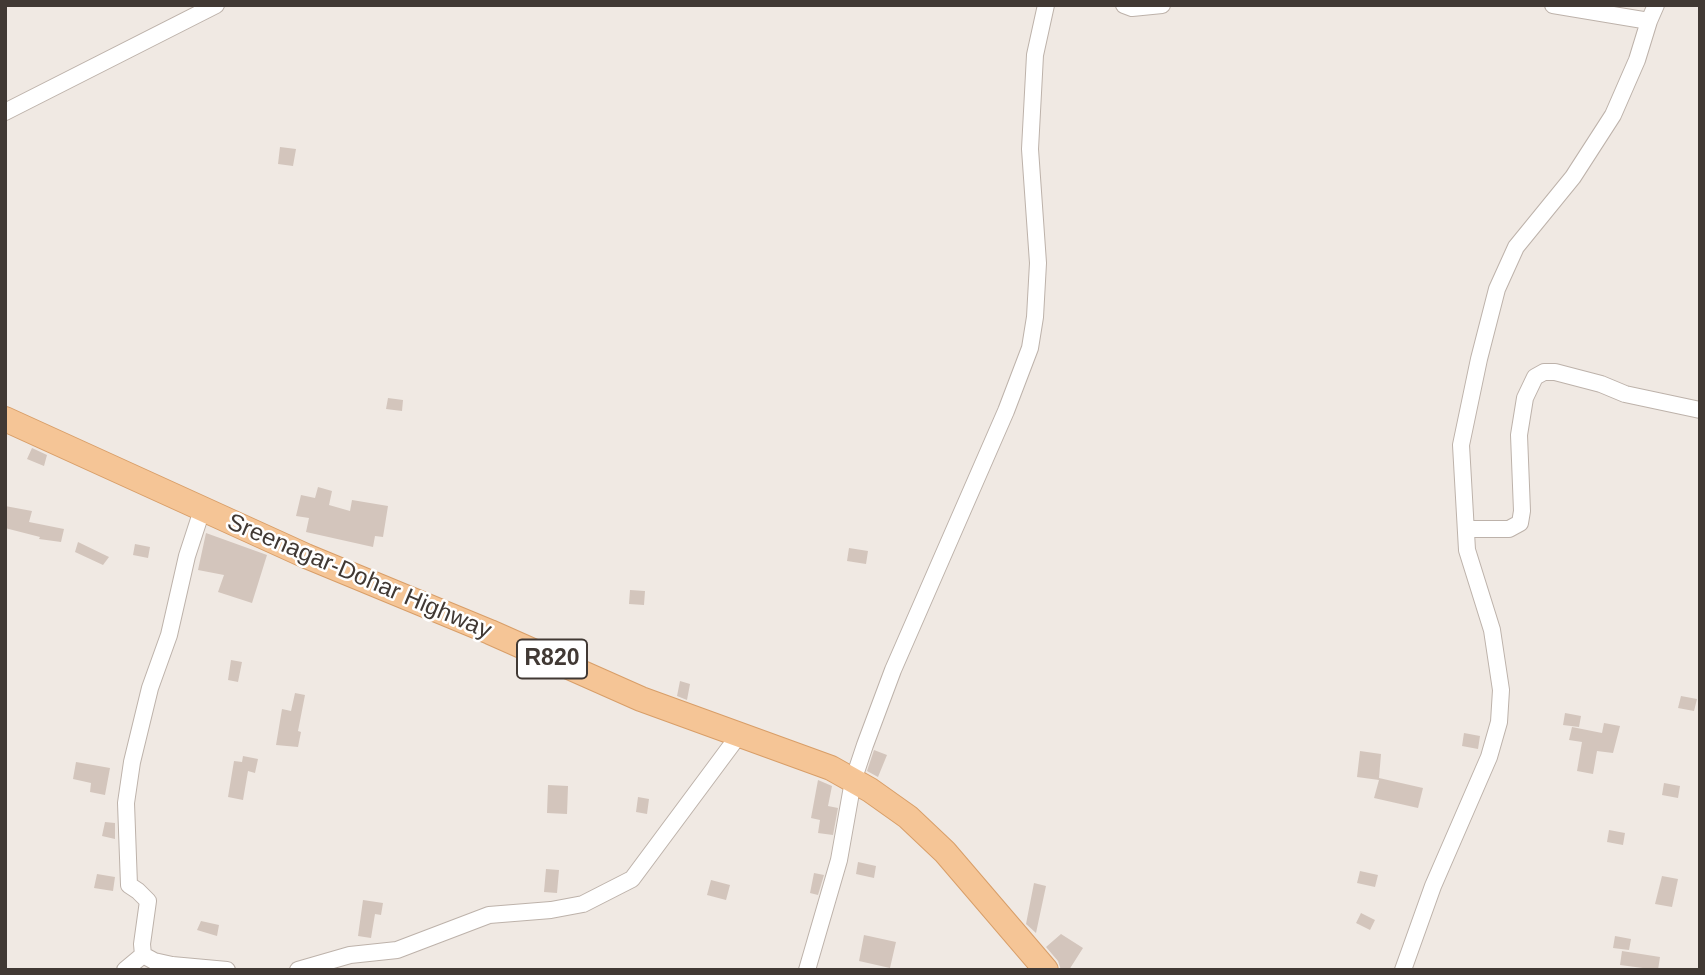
<!DOCTYPE html>
<style>
body{margin:0}
#map{position:relative;width:1705px;height:975px;overflow:hidden;background:#f0e9e3;font-family:Arial,sans-serif}
canvas{display:block}
.frame{position:absolute;inset:0;border:7px solid #413934;pointer-events:none}
</style>
<div id="map">
<canvas width="1705" height="975"></canvas>
<div class="frame"></div>
</div>
<script>
const ctx = document.querySelector('canvas').getContext('2d');
ctx.lineJoin = 'round';
function fillPath(path, color) {
  ctx.fillStyle = color;
  ctx.fill(path, 'evenodd');
}
function toPath(rows) {
  const path = new Path2D();
  for (const r of rows) {
    path.moveTo(r[0], r[1]);
    for (let i = 2; i < r.length; i += 2) path.lineTo(r[i], r[i + 1]);
  }
  return path;
}
function stroke(path, color, width, dash) {
  ctx.strokeStyle = color;
  ctx.lineWidth = width;
  ctx.lineCap = dash ? 'butt' : 'round';
  ctx.setLineDash(dash || []);
  ctx.stroke(path);
}
function label(font, color, halo, rows, align = 'center') {
  ctx.font = font + ' Arial,sans-serif';
  ctx.lineWidth = 5;
  ctx.setLineDash([]);
  ctx.textBaseline = 'middle';
  ctx.strokeStyle = halo;
  ctx.fillStyle = color;
  for (const [text, x, y, turn = 0] of rows) {
    ctx.save();
    ctx.translate(x, y);
    ctx.rotate((+turn || 0) * Math.PI / 180);
    ctx.textAlign = isNaN(turn) ? turn : align;
    if (halo) ctx.strokeText(text, 0, 0);
    ctx.fillText(text, 0, 0);
    ctx.restore();
  }
}
const building = toPath([
 [280,147,296,149,293,166,278,164],
 [388,398,403,400,402,411,386,409],
 [32,448,47,455,44,466,27,459],
 [318,487,332,491,329,505,350,511,352,500,388,506,383,537,375,536,373,547,306,532,309,518,296,516,301,495,315,498],
 [5,506,32,511,29,522,64,529,61,542,39,539,40,537,5,528],
 [206,533,267,555,252,603,218,592,224,575,198,570],
 [78,542,109,557,103,565,75,552],
 [135,544,150,547,148,558,133,555],
 [849,548,868,551,866,564,847,561],
 [630,590,645,591,644,605,629,604],
 [231,660,242,662,238,682,228,680],
 [680,681,690,684,687,700,677,696],
 [295,693,305,695,298,731,301,732,298,747,276,745,282,709,291,711],
 [1681,696,1697,699,1694,711,1678,708],
 [1565,713,1581,716,1579,727,1563,725],
 [1604,723,1620,726,1613,753,1597,751,1593,774,1577,771,1582,742,1569,740,1572,727,1602,733],
 [1464,733,1480,736,1478,749,1462,746],
 [874,750,887,755,878,777,867,771],
 [1360,751,1381,754,1379,778,1423,788,1418,808,1374,798,1379,780,1357,777],
 [243,756,258,759,255,773,248,771,243,800,228,797,234,761,242,762],
 [76,762,110,768,105,795,90,792,91,783,73,779],
 [818,780,832,786,828,806,838,808,833,835,818,833,820,820,811,818],
 [1664,783,1680,786,1678,798,1662,795],
 [548,785,568,786,567,814,547,813],
 [638,797,649,799,647,814,636,812],
 [105,822,115,823,115,839,102,836],
 [1609,830,1625,833,1623,845,1607,842],
 [858,862,876,866,874,878,856,874],
 [546,869,559,870,557,893,544,892],
 [1360,871,1378,875,1375,887,1357,883],
 [814,873,824,875,818,895,810,893],
 [97,874,115,877,113,891,94,888],
 [1662,876,1678,879,1672,907,1655,904],
 [711,880,730,885,726,900,707,895],
 [1034,883,1046,886,1036,933,1026,924],
 [363,900,383,903,381,915,375,914,371,938,358,936],
 [1361,913,1375,920,1370,930,1356,923],
 [201,921,219,925,217,936,197,930],
 [1061,934,1083,948,1069,970,1061,970,1058,961,1046,947],
 [864,935,896,942,890,968,859,961],
 [1615,936,1631,939,1629,950,1613,948],
 [1622,951,1660,957,1658,970,1620,965]
]);
const street = toPath([
 [1124,5,1132,8,1162,5],
 [1553,5,1649,21],
 [5,112,216,5],
 [1466,529,1509,529,1520,523,1522,511,1519,435,1525,398,1535,377,1544,372,1555,372,1601,384,1625,394,1700,410],
 [143,955,142,944,148,901,138,891,129,885,126,803,132,762,150,688,169,635,187,556,202,510],
 [143,955,154,961,172,965,227,970],
 [125,970,143,955],
 [298,970,350,955,397,950,489,915,551,910,583,904,632,879,739,735],
 [807,970,839,860,853,781,865,745,893,670,1006,411,1030,348,1035,317,1038,263,1030,149,1035,55,1046,5],
 [1403,970,1433,886,1489,757,1499,722,1501,690,1492,630,1467,550,1461,445,1479,359,1497,289,1516,247,1573,177,1613,115,1637,60,1649,21,1656,5]
]);
const primary = toPath([
 [5,419,306,556,490,632,641,699,831,768,870,790,908,817,945,852,1046,970]
]);
const shields = [
 [552,659,70]
];
const shieldNames = [
 ["R820",552,659]
];
const streetNames = [
 ["Sreenagar-Dohar Highway",359,577,23]
];
fillPath(building, '#d3c5bc');
stroke(street, '#bdb2aa', 18);
stroke(primary, '#d89e68', 26);
stroke(street, '#fff', 16);
stroke(primary, '#f5c596', 24);
for (const [x, y, w] of shields) {
  const box = new Path2D();
  box.roundRect(x - w / 2, y - 19.5, w, 39, 5);
  ctx.fillStyle = '#fff';
  ctx.fill(box);
  stroke(box, '#413934', 2);
}
label('bold 23px', '#413934', null, shieldNames);
label('24px', '#413934', '#fff', streetNames);
</script>
